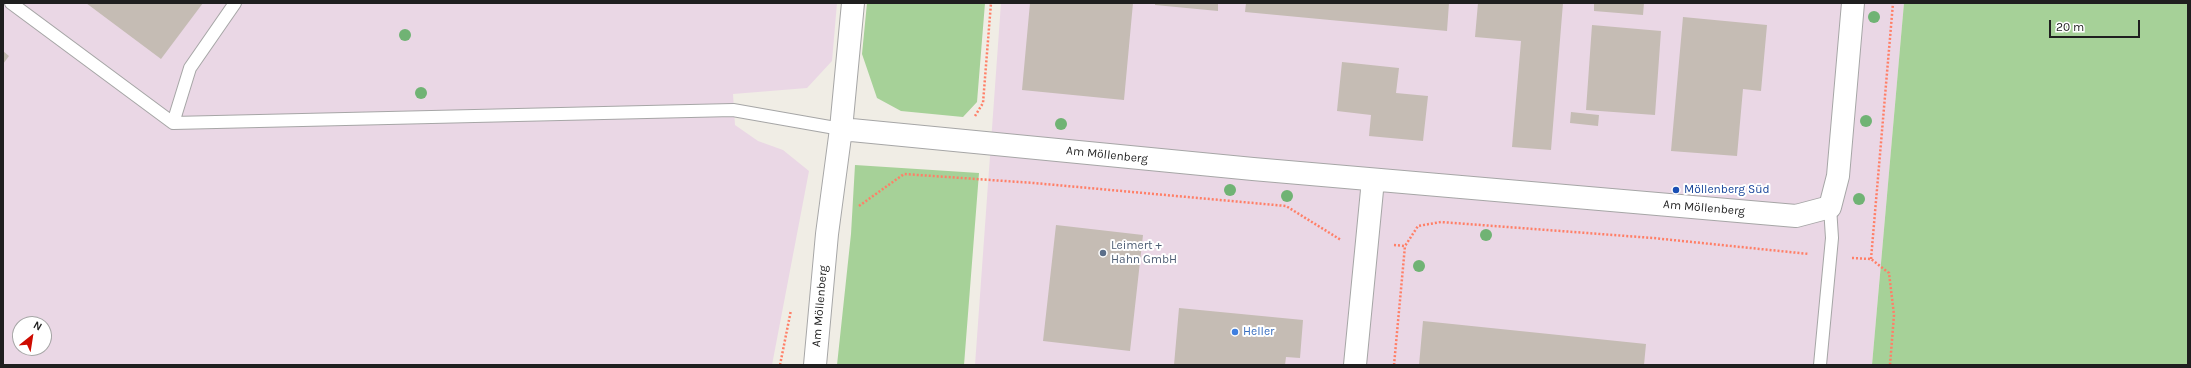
<!DOCTYPE html>
<meta charset="utf-8">
<style>
body{margin:0}
#map{position:relative;width:2191px;height:368px;overflow:hidden;background:#f0ede5;font-family:Karla,sans-serif}
canvas{display:block}
.frame{position:absolute;inset:0;border:4px solid #1f1f1f;pointer-events:none}
.north{position:absolute;left:12px;top:316px;width:40px;height:40px;box-sizing:border-box;background:#fff;border:1px solid #a5a5a5;border-radius:50%;rotate:30deg;font-size:11px;font-weight:700;line-height:16px;text-align:center;color:#1f1f1f}
.north::after{content:'';display:block;margin:auto;width:14px;height:18px;background:#ce0b00;clip-path:polygon(50% 0,100% 100%,50% 72%,0 100%)}
.scale{position:absolute;left:2049px;top:20px;width:91px;height:18px;box-sizing:border-box;border:2px solid #1f1f1f;border-top:0;padding-left:5px;font-size:12px;line-height:14px;white-space:nowrap;color:#1f1f1f;-webkit-text-stroke:3px #fff;paint-order:stroke}
</style>
<div id="map">
<canvas width="2191" height="368"></canvas>
<div class="frame"></div>
<div class="north">N</div>
<div class="scale">20 m</div>
</div>
<script>
const ctx = document.querySelector('canvas').getContext('2d');
ctx.lineJoin = 'round';
function fillPath(path, color) {
  ctx.fillStyle = color;
  ctx.fill(path, 'evenodd');
}
function toPath(rows) {
  const path = new Path2D();
  for (const r of rows) {
    path.moveTo(r[0], r[1]);
    for (let i = 2; i < r.length; i += 2) path.lineTo(r[i], r[i + 1]);
  }
  return path;
}
function stroke(path, color, width, dash) {
  ctx.strokeStyle = color;
  ctx.lineWidth = width;
  ctx.lineCap = dash ? 'butt' : 'round';
  ctx.setLineDash(dash || []);
  ctx.stroke(path);
}
function label(font, color, halo, rows, align = 'center') {
  ctx.font = font + ' Karla,sans-serif';
  ctx.lineWidth = 4;
  ctx.setLineDash([]);
  ctx.textBaseline = 'middle';
  ctx.strokeStyle = halo;
  ctx.fillStyle = color;
  for (const [text, x, y, turn = 0] of rows) {
    ctx.save();
    ctx.translate(x, y);
    ctx.rotate((+turn || 0) * Math.PI / 180);
    ctx.textAlign = isNaN(turn) ? turn : align;
    if (halo) ctx.strokeText(text, 0, 0);
    ctx.fillText(text, 0, 0);
    ctx.restore();
  }
}
const industrial = toPath([
 [3,3,837,3,832,61,807,88,733,94,735,125,758,141,783,150,809,171,772,365,3,365],
 [20,324,44,324,44,348,20,348],
 [1001,3,1904,3,1872,365,975,365]
]);
const forest = toPath([
 [867,3,985,3,977,102,963,117,901,111,877,98,862,54],
 [1904,3,2188,3,2188,365,1872,365],
 [855,165,979,173,964,365,837,365,851,234]
]);
const building = toPath([
 [86,3,203,3,161,59],
 [1030,3,1133,3,1124,100,1022,90],
 [1155,3,1218,3,1218,11,1155,5],
 [1246,3,1449,3,1447,31,1245,12],
 [1478,3,1563,3,1551,150,1512,147,1521,41,1475,37],
 [1594,3,1644,3,1643,15,1594,11],
 [1683,17,1767,25,1761,91,1743,89,1737,156,1671,151],
 [1592,25,1661,31,1655,115,1586,110],
 [3,51,9,56,3,64],
 [1342,62,1399,68,1396,93,1428,96,1423,141,1369,136,1371,115,1337,111],
 [1571,112,1599,115,1598,126,1570,123],
 [1056,225,1143,235,1130,351,1043,341],
 [1179,308,1303,320,1300,358,1286,357,1285,365,1174,365],
 [1423,321,1646,344,1644,365,1419,365]
]);
const path = toPath([
 [975,116,983,103,991,3],
 [859,206,904,174,1034,183,1286,206,1341,240],
 [1394,245,1405,246,1418,226,1441,222,1653,238,1809,254],
 [1852,258,1871,259,1889,273,1894,315,1890,365],
 [1871,259,1893,3],
 [780,365,791,310],
 [1394,365,1405,246]
]);
const lane = toPath([
 [11,3,173,123,733,110,841,129],
 [173,123,190,68,235,3],
 [1820,365,1832,238,1830,207]
]);
const street = toPath([
 [841,129,1253,169,1796,216,1830,207,1838,176,1853,3],
 [815,365,827,234,841,129,853,3],
 [1355,365,1373,180]
]);
const trees = [
 [1874,17],
 [405,35],
 [421,93],
 [1866,121],
 [1061,124],
 [1230,190],
 [1287,196],
 [1859,199],
 [1486,235],
 [1419,266]
];
const markers = [
 [1676,190,4,"#1a4fb4"],
 [1103,253,4,"#5c6f8a"],
 [1235,332,4,"#3f7fe0"]
];
const streetNames = [
 ["Am Möllenberg",1107,155,6],
 ["Am Möllenberg",1704,208,5],
 ["Am Möllenberg",820,306,-85]
];
const transitNames = [
 ["Möllenberg Süd",1684,190]
];
const serviceNames = [
 ["Leimert +",1111,246],
 ["Hahn GmbH",1111,260]
];
const shopNames = [
 ["Heller",1243,332]
];
fillPath(industrial, '#ead7e5');
fillPath(forest, '#a6d198');
fillPath(building, '#c5bcb4');
stroke(lane, '#a6a6a6', 14);
stroke(street, '#a6a6a6', 24);
stroke(path, '#ff7f67', 2.5, [2, 2]);
stroke(lane, '#fff', 12);
stroke(street, '#fff', 22);
ctx.fillStyle = '#70b374';
for (const [x, y] of trees) {
  ctx.beginPath();
  ctx.arc(x, y, 6, 0, 2 * Math.PI);
  ctx.fill();
}
for (const [x, y, r, color] of markers) {
  const dot = new Path2D();
  dot.arc(x, y, r, 0, 2 * Math.PI);
  ctx.fillStyle = color;
  ctx.fill(dot);
  stroke(dot, '#fff', 1.5);
}
label('12px', '#1f1f1f', '#fff', streetNames);
label('12px', '#164399', '#fff', transitNames, 'left');
label('12px', '#4e5e75', '#fff', serviceNames, 'left');
label('12px', '#366cbe', '#fff', shopNames, 'left');
</script>
